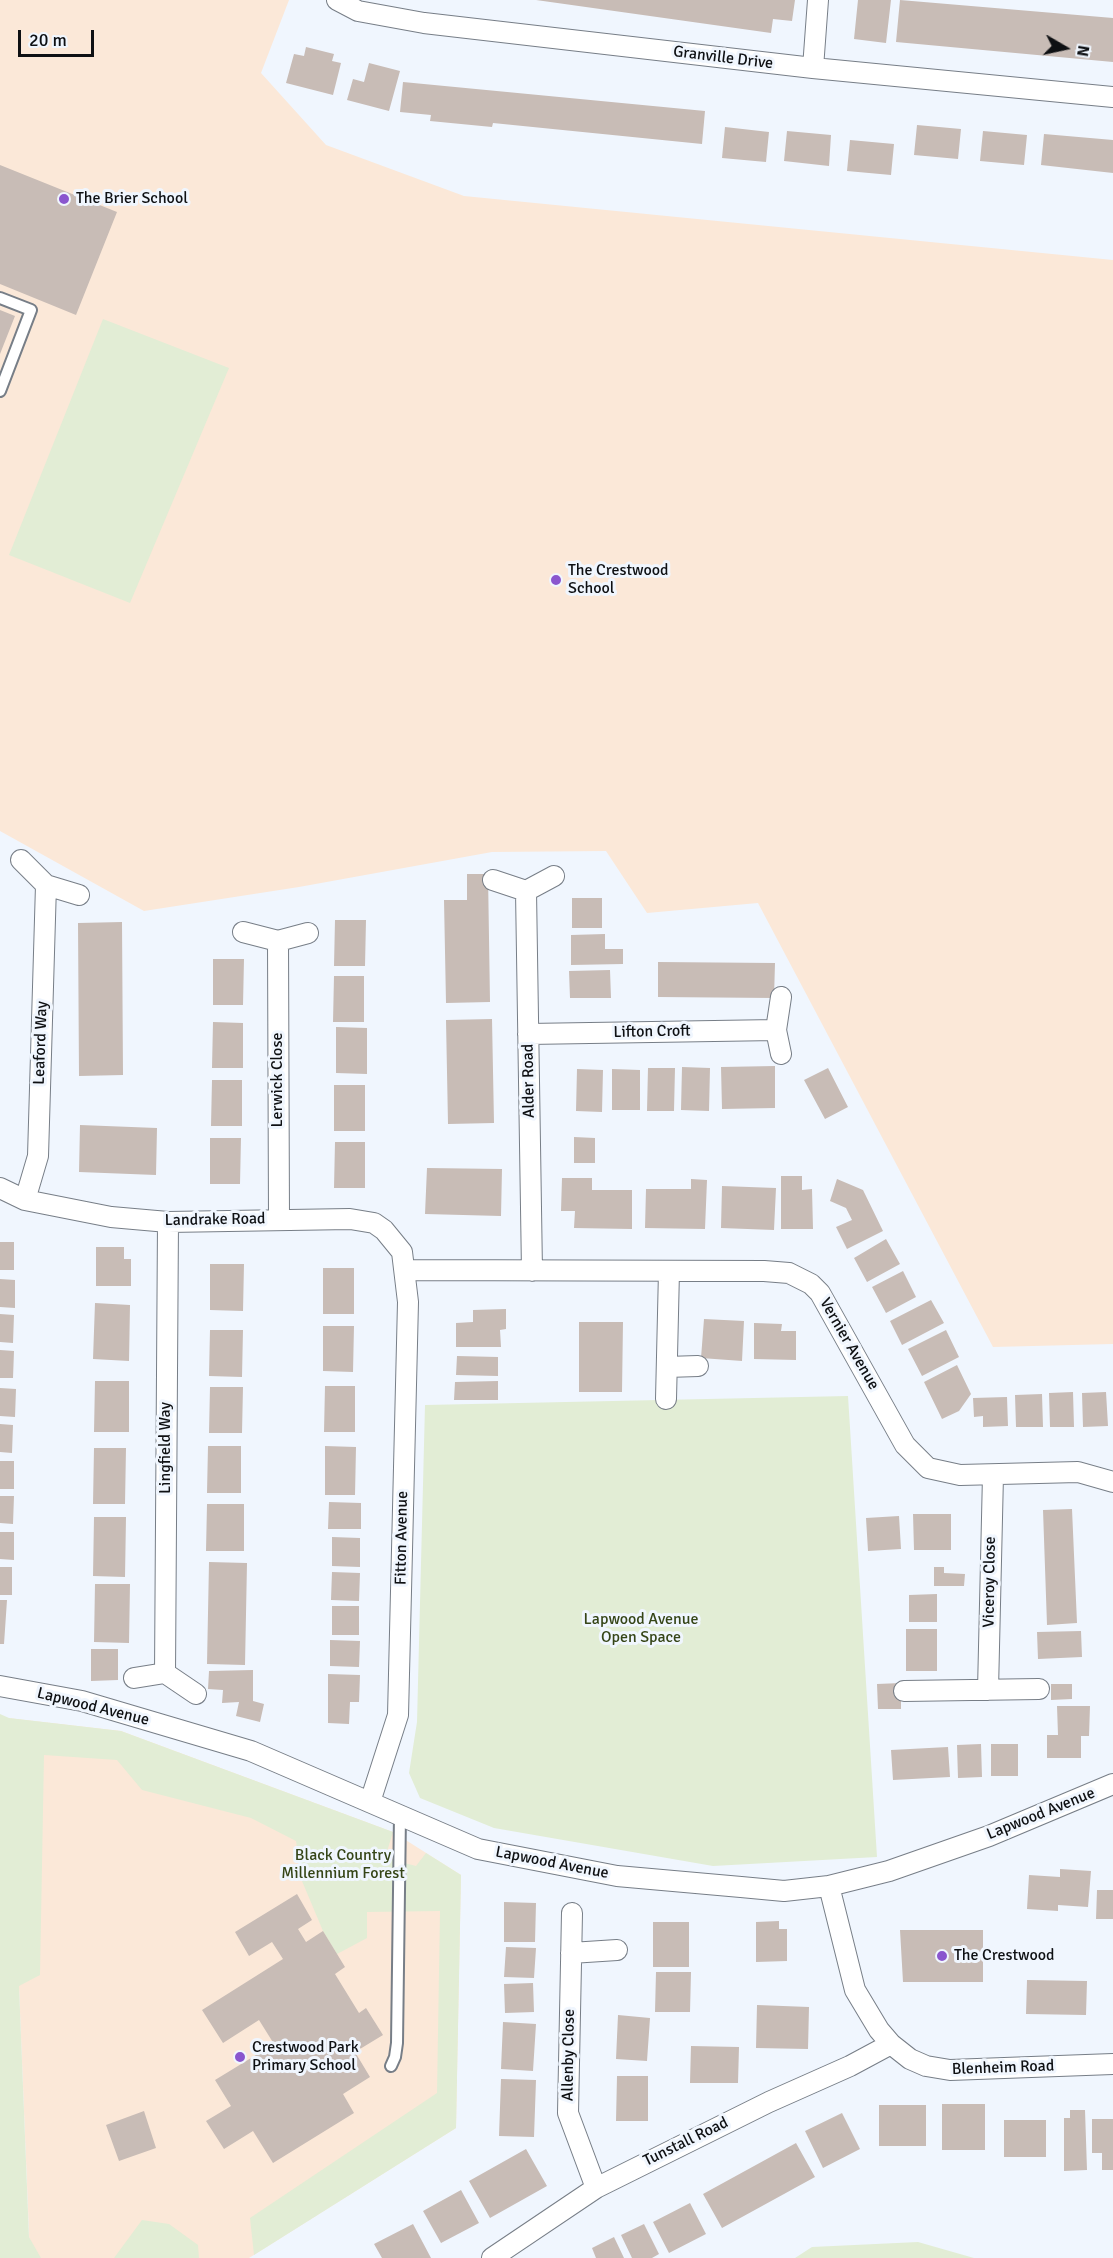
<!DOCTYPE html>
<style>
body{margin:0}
#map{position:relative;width:1113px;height:2258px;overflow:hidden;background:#f0f6fe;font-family:Signika,sans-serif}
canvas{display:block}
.north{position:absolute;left:1035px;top:18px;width:60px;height:60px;-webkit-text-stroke:4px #f0f6fe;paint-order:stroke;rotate:99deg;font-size:16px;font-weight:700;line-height:24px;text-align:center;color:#0e1013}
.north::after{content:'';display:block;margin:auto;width:21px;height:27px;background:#0e1013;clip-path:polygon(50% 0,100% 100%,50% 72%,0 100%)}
.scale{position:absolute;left:18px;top:30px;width:76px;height:27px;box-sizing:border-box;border:3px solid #0e1013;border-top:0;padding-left:8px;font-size:18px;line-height:21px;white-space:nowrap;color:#0e1013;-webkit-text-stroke:4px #f0f6fe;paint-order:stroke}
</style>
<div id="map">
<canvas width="1113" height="2258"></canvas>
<div class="north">N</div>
<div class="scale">20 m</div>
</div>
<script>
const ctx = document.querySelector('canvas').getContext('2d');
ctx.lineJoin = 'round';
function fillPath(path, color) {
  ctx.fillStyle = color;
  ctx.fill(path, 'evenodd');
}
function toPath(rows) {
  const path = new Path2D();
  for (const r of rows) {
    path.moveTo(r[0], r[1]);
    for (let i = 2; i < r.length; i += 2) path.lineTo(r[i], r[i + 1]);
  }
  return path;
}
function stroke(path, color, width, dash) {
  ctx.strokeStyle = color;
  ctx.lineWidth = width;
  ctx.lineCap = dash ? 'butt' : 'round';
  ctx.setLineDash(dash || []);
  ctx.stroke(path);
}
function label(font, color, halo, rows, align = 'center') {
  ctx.font = font + ' Signika,sans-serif';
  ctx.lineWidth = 6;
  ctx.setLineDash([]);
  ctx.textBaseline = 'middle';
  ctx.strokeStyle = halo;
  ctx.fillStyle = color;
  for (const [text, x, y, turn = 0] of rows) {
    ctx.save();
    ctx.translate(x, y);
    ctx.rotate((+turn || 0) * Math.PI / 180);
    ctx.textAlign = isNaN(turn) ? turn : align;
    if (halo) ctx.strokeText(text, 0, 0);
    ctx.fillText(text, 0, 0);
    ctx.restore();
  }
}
const education = toPath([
 [0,0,289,0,261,73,326,145,464,196,1113,260,1113,1344,993,1347,758,903,647,913,606,851,492,852,299,887,144,911,0,831],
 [8,1718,121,1731,393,1832,461,1875,456,2128,249,2258,30,2258]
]);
const green = toPath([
 [103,319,229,368,130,603,9,555],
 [848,1396,877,1857,713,1866,494,1828,420,1798,409,1773,417,1722,425,1405],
 [0,1714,9,1718,121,1731,393,1832,385,1858,416,1866,426,1853,461,1875,456,2128,254,2255,250,2218,437,2093,440,1911,367,1912,367,1938,337,1954,323,1931,302,1881,296,1841,251,1818,142,1790,117,1760,44,1755,40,1975,19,1986,29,2237,41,2258,0,2258],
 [142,2220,169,2224,198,2245,199,2258,114,2258],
 [918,2242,974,2258,795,2258,812,2247]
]);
const building = toPath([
 [536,0,795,0,792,21,773,19,771,33],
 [858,0,891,0,886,43,854,39],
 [900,0,1113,18,1113,62,896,42],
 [306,47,334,54,332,61,341,63,333,95,286,83,294,54,304,56],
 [369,63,400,71,389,111,347,100,353,79,364,82],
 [403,82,705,111,702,144,493,123,492,127,430,121,431,115,400,112],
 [917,125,961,129,958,159,914,155],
 [725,127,769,132,766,162,722,158],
 [787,131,831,135,829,166,784,161],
 [983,131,1027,135,1024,165,980,161],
 [1044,134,1113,140,1113,173,1041,165],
 [850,140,894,144,891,175,847,171],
 [0,165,117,212,76,315,0,284],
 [0,310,15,316,0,354],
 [467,874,488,874,490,1002,446,1003,444,900,467,900],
 [572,898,602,898,602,928,572,928],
 [335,920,366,920,365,966,334,966],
 [122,922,123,1075,79,1076,78,923],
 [605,934,605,949,623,949,623,964,571,965,571,935],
 [213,959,244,959,243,1005,213,1005],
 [658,962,775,963,774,998,658,997],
 [610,970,611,998,570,998,569,971],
 [334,976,364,976,364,1022,333,1022],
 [492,1019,494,1123,448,1124,446,1020],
 [213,1022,243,1023,243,1068,212,1068],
 [336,1027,367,1028,367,1074,336,1073],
 [775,1066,775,1108,722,1109,721,1067],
 [682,1067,710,1068,709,1111,681,1110],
 [648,1068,675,1068,674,1111,647,1111],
 [828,1068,848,1107,825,1119,804,1080],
 [577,1069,603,1070,602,1112,576,1111],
 [612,1069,640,1070,640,1110,612,1110],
 [212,1080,242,1080,242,1126,211,1126],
 [334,1085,365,1085,365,1131,334,1131],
 [80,1125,157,1128,156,1175,79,1172],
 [574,1137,595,1138,595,1163,574,1163],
 [210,1138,241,1138,240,1184,210,1184],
 [335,1142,365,1142,365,1188,334,1188],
 [427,1168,502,1169,501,1216,425,1214],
 [781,1176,802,1176,802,1190,812,1189,813,1229,781,1229],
 [562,1178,592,1178,592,1190,632,1190,632,1229,574,1228,575,1211,561,1211],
 [691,1179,707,1180,705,1229,645,1228,646,1189,691,1189],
 [837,1179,863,1190,883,1231,847,1249,836,1227,852,1220,846,1208,830,1201],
 [722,1186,776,1188,774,1230,721,1228],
 [886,1239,900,1264,867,1282,854,1258],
 [0,1242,14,1242,14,1270,0,1270],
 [96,1247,124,1247,124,1259,131,1259,131,1286,96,1286],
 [210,1264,244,1264,243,1311,210,1310],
 [323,1268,354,1268,354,1314,323,1314],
 [903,1271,916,1297,886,1313,872,1287],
 [0,1279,15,1280,15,1308,0,1307],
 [931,1300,944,1323,902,1345,890,1321],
 [95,1303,130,1305,129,1361,93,1359],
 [506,1309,506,1329,500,1330,501,1347,456,1347,456,1323,473,1322,473,1310],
 [0,1314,14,1315,13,1343,0,1342],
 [704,1319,744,1321,742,1361,701,1358],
 [579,1322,623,1322,622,1392,579,1392],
 [754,1323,782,1324,781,1331,796,1331,796,1360,754,1359],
 [323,1326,354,1326,353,1372,323,1371],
 [210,1330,243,1330,242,1377,209,1376],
 [946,1330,959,1357,922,1376,908,1349],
 [0,1350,14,1351,13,1378,0,1378],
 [457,1356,498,1357,498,1376,456,1375],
 [957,1365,971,1394,959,1411,942,1419,924,1382],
 [95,1381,129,1381,129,1432,94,1432],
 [498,1381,498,1400,454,1400,455,1382],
 [325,1386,355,1386,355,1432,324,1432],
 [210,1387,243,1387,242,1433,209,1433],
 [0,1388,16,1389,15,1417,0,1416],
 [1073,1392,1074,1427,1050,1427,1049,1393],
 [1106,1392,1108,1426,1083,1427,1082,1393],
 [1042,1394,1043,1427,1016,1427,1015,1395],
 [1007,1397,1008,1426,983,1427,983,1416,974,1417,973,1398],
 [0,1424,13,1425,12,1453,0,1452],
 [208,1446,241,1446,241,1493,207,1493],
 [325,1446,356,1447,355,1495,325,1495],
 [94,1448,126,1448,125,1504,93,1504],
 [0,1461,14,1461,14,1489,0,1489],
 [0,1496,14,1496,13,1524,0,1523],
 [329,1502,361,1503,361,1529,328,1529],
 [207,1504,244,1504,244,1551,206,1551],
 [1072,1509,1077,1623,1047,1625,1043,1510],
 [913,1514,951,1514,951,1550,914,1550],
 [899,1516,901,1549,868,1551,866,1518],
 [94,1517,126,1517,125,1577,93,1576],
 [0,1532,14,1532,14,1560,0,1559],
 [332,1537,360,1538,360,1567,332,1566],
 [209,1562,247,1563,245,1665,207,1664],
 [0,1567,12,1567,12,1595,0,1595],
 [934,1567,944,1567,944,1573,965,1574,964,1586,934,1586],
 [332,1572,360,1573,359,1601,331,1600],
 [95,1584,130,1584,129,1643,94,1642],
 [937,1594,937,1622,909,1622,909,1595],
 [0,1600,7,1600,4,1644,0,1644],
 [332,1606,359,1606,359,1635,332,1635],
 [906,1629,937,1629,937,1671,906,1671],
 [1081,1631,1082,1657,1038,1659,1037,1632],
 [330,1640,360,1641,359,1667,330,1666],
 [91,1649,118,1649,118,1680,91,1681],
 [253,1670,253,1701,264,1704,260,1722,236,1716,239,1702,222,1703,223,1690,208,1689,209,1671],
 [328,1674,360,1675,359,1702,350,1702,349,1724,328,1723],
 [901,1683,901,1709,878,1709,877,1684],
 [1051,1684,1072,1684,1072,1699,1051,1700],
 [1057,1706,1090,1706,1089,1736,1081,1736,1081,1758,1047,1758,1047,1735,1058,1735],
 [981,1744,982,1777,958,1778,957,1745],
 [991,1744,1018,1744,1018,1776,991,1776],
 [948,1747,950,1777,893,1780,891,1750],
 [1060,1869,1091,1871,1088,1907,1058,1905,1058,1911,1027,1909,1029,1875,1060,1877],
 [1097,1890,1113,1890,1113,1919,1096,1919],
 [297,1894,312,1920,298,1929,306,1942,323,1931,345,1967,335,1974,359,2013,366,2008,383,2035,355,2052,370,2077,343,2094,354,2113,273,2163,253,2131,224,2149,206,2121,231,2106,215,2080,274,2044,259,2020,223,2043,202,2010,283,1959,272,1942,249,1956,235,1932],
 [504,1902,536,1903,535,1942,504,1942],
 [779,1921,779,1929,787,1929,787,1961,756,1962,756,1922],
 [653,1922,689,1922,689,1967,653,1967],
 [900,1930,983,1930,983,1982,903,1982],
 [506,1947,536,1948,534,1978,504,1977],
 [656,1972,691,1972,690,2012,655,2012],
 [1027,1980,1087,1981,1086,2015,1026,2014],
 [533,1983,534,2012,505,2013,504,1984],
 [757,2005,809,2007,808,2049,756,2048],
 [618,2015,650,2018,647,2061,616,2059],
 [503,2022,536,2024,533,2071,501,2069],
 [691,2046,739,2047,738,2083,690,2083],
 [617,2076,648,2076,648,2121,616,2121],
 [501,2079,536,2080,534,2137,499,2136],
 [942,2104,985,2104,985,2150,942,2150],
 [879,2105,926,2105,926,2146,879,2146],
 [1070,2110,1085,2110,1087,2170,1064,2171,1064,2118,1070,2118],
 [144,2111,156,2148,119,2161,106,2125],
 [842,2113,860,2149,823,2168,805,2131],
 [1092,2119,1113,2119,1113,2170,1102,2170,1102,2153,1092,2153],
 [1004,2120,1046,2120,1046,2157,1004,2157],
 [796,2143,815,2177,722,2228,703,2194],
 [526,2149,547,2186,490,2218,469,2181],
 [461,2190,479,2223,441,2243,423,2211],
 [690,2203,706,2234,669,2253,653,2222],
 [413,2224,431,2258,382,2258,374,2244],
 [644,2224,659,2254,652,2258,632,2258,621,2235],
 [614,2237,624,2258,596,2258,592,2248]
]);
const service = toPath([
 [0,298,31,310,0,391],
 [391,2066,395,2057,397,2043,400,1815]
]);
const minor = toPath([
 [337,0,358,11,424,23,813,68,1113,97],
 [813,68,818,0],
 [21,860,46,885,79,895],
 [493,880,526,891,554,876],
 [526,891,532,1271],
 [243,932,278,941,308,933],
 [278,941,279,1219],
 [528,1034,776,1030],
 [781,1054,776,1030,781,997],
 [0,1188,25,1200,111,1217,168,1222,350,1219,374,1223,384,1230,402,1252,408,1302,398,1715,370,1802],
 [25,1200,38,1156,46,885],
 [405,1270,764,1271,789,1273,811,1284,820,1293,905,1445,928,1468,960,1475,1078,1472,1113,1482],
 [667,1367,698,1366],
 [666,1399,669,1271],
 [165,1673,168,1222],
 [134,1678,165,1673,196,1694],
 [0,1686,82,1701,251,1751,478,1849,617,1876,741,1887,784,1891,829,1886,889,1871,989,1836,1113,1784],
 [988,1690,993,1475],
 [904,1691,1039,1689],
 [829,1886,855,1990,879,2030,891,2044,910,2059,926,2066,950,2070,1113,2064],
 [572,1913,568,2113,596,2188],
 [571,1953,617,1950],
 [492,2258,596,2188,769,2102,850,2066,891,2044]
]);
const markers = [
 [64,199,6,"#8a56ce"],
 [556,580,6,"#8a56ce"],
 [942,1956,6,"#8a56ce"],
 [240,2057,6,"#8a56ce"]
];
const streetNames = [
 ["Granville Drive",723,58,7],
 ["Lifton Croft",652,1032,-1],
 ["Leaford Way",41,1043,-88],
 ["Lerwick Close",278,1080,-90],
 ["Alder Road",529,1081,-91],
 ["Landrake Road",215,1220,-1],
 ["Vernier Avenue",849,1344,60],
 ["Lingfield Way",166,1448,-90],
 ["Fitton Avenue",402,1538,-89],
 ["Viceroy Close",990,1582,-89],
 ["Lapwood Avenue",93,1707,14],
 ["Lapwood Avenue",1041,1814,-22],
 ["Lapwood Avenue",552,1863,11],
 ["Allenby Close",569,2055,-89],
 ["Blenheim Road",1003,2068,-2],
 ["Tunstall Road",686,2142,-26]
];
const poiNames = [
 ["The Brier School",76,199],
 ["The Crestwood",568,571],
 ["School",568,589],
 ["The Crestwood",954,1956],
 ["Crestwood Park",252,2048],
 ["Primary School",252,2066]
];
const parkNames = [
 ["Lapwood Avenue",641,1620],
 ["Open Space",641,1638],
 ["Black Country",343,1856],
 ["Millennium Forest",343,1874]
];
fillPath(education, '#fbe8d8');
fillPath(green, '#e2edd5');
fillPath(building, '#c8bcb6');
stroke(service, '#777e87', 14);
stroke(minor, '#777e87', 22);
stroke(service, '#fff', 10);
stroke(minor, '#fff', 20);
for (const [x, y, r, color] of markers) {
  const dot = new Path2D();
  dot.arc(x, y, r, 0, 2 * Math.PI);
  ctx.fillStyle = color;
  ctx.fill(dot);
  stroke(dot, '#f0f6fe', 2);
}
label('16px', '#0e1013', '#f0f6fe', streetNames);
label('16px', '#0e1013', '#f0f6fe', poiNames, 'left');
label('16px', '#354517', '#f0f6fe', parkNames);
</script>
